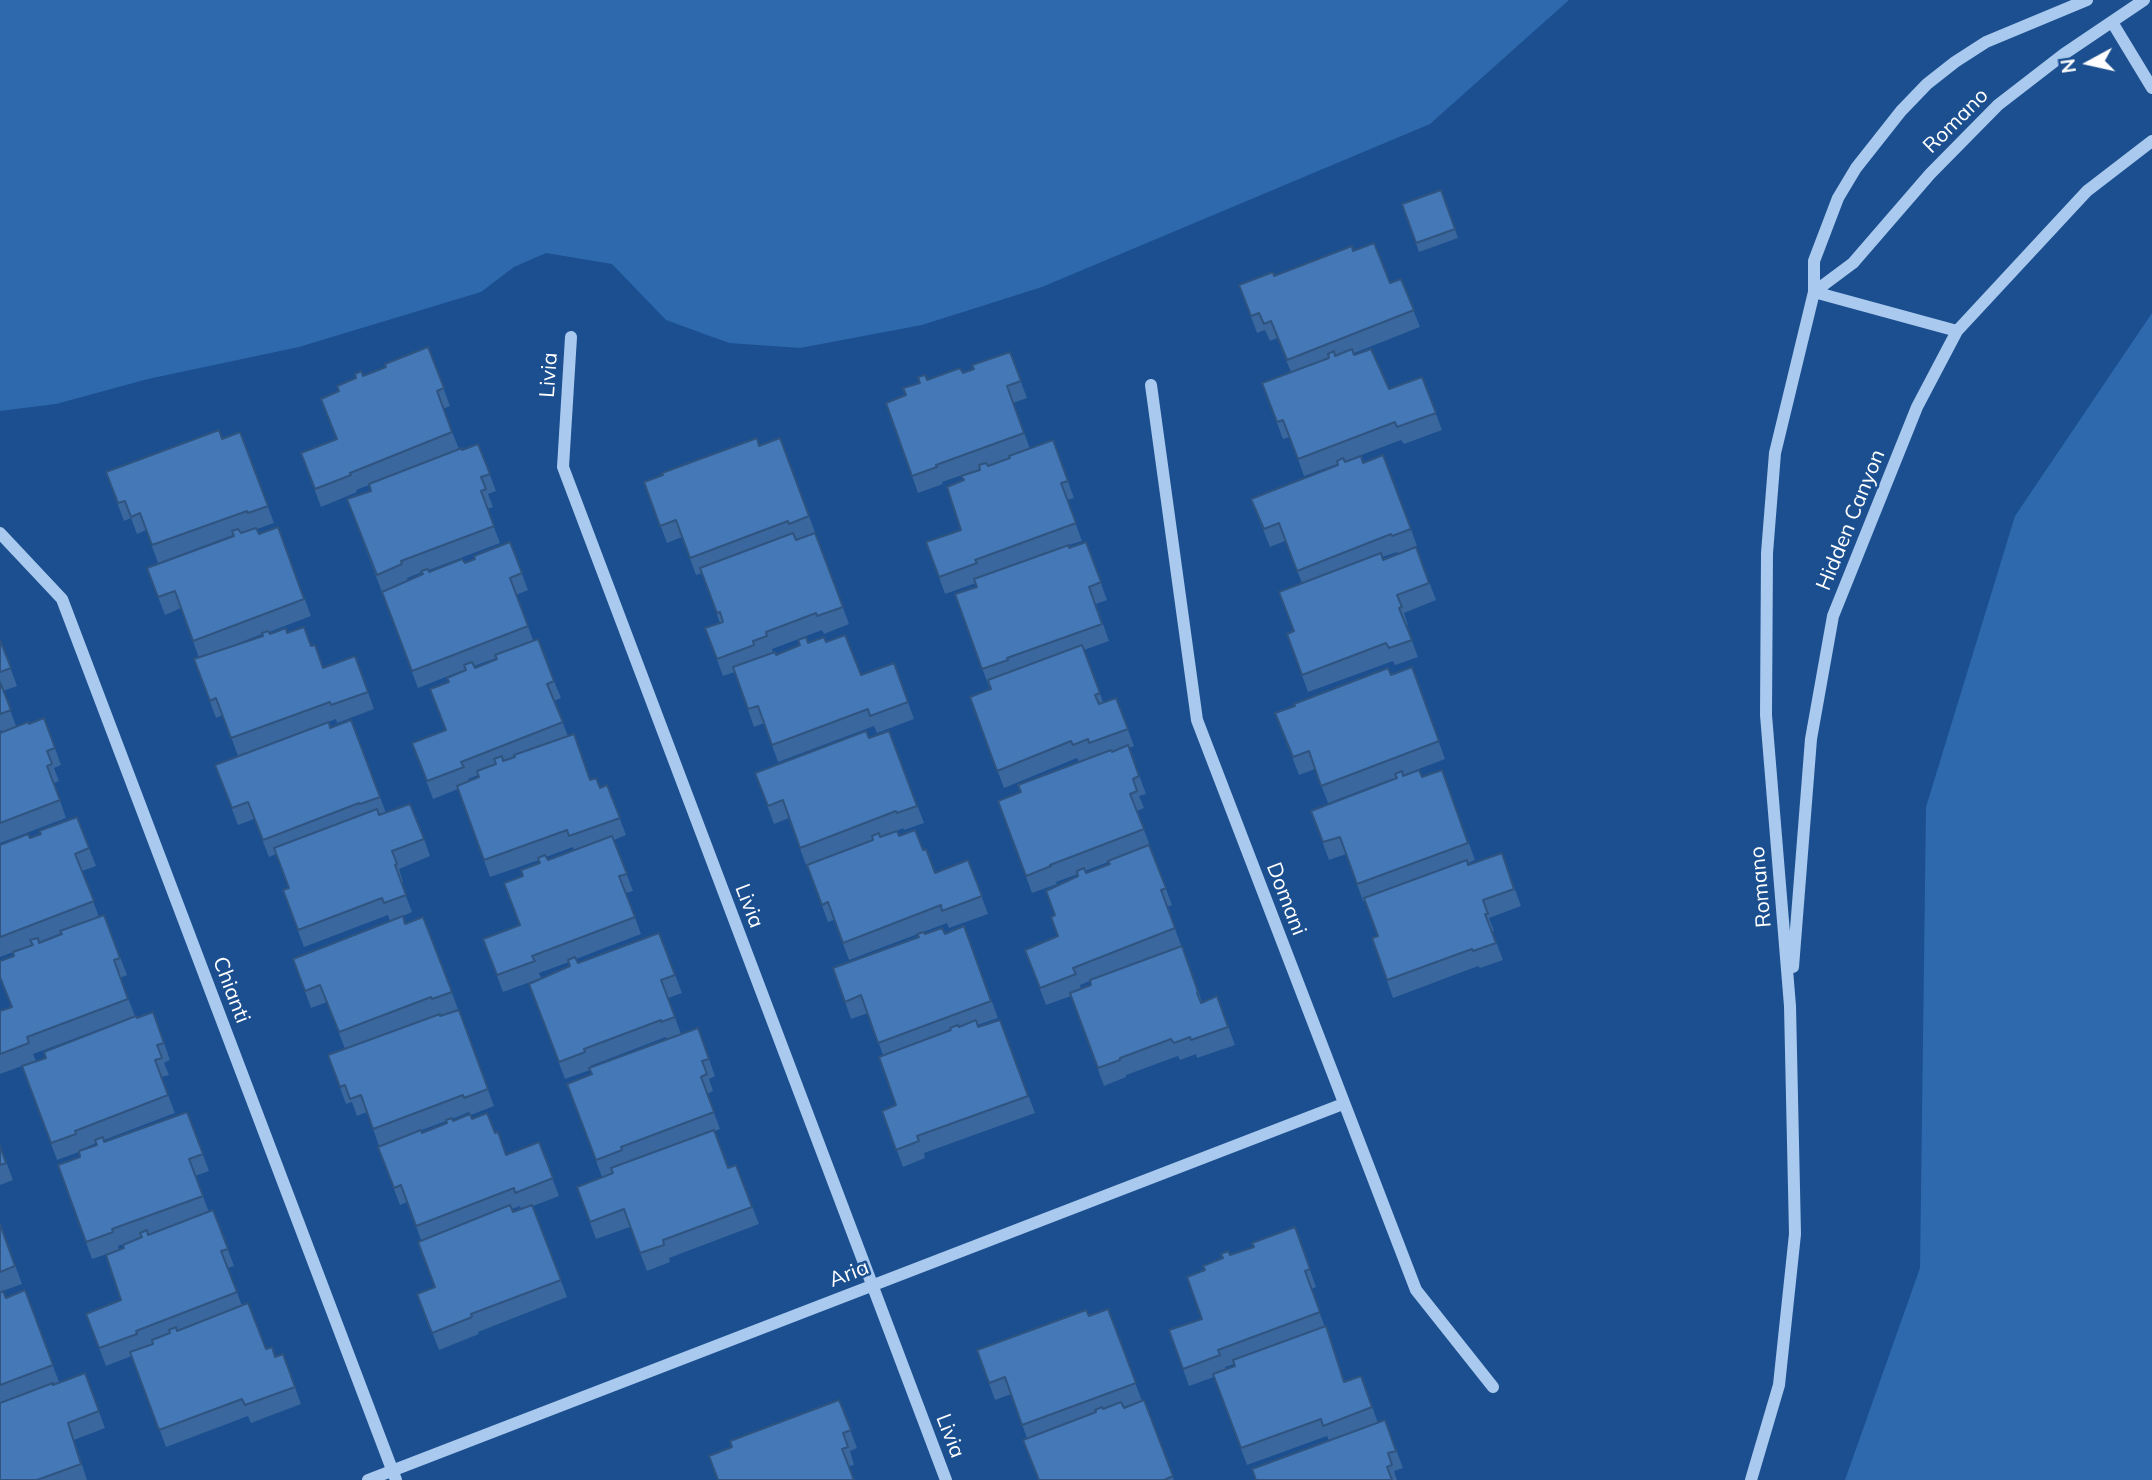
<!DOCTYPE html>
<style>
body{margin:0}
#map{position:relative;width:2152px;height:1480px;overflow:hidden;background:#1b4f8f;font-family:Mulish,sans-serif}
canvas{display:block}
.north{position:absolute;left:2054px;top:28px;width:70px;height:70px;-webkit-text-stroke:5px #1b4f8f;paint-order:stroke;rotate:262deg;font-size:19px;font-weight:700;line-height:28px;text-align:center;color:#fff}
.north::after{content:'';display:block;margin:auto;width:24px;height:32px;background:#fff;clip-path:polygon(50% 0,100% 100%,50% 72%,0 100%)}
</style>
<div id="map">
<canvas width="2152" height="1480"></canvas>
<div class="north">N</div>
</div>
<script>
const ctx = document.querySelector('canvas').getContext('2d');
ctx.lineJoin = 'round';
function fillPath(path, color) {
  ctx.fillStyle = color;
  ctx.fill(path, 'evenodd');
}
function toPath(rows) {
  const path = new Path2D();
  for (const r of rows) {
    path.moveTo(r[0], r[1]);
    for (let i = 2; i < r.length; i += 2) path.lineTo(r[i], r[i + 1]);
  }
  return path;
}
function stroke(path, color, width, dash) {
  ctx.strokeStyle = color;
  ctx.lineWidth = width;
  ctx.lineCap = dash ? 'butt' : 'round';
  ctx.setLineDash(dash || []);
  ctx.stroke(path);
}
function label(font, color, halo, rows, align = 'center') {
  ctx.font = font + ' Mulish,sans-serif';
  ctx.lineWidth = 5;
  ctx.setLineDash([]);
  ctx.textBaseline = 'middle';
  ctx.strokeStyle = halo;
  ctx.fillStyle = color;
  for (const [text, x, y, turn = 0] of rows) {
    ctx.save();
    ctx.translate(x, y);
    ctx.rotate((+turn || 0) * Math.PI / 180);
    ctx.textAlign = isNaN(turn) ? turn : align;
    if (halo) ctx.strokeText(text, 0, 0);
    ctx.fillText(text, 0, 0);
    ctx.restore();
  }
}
const green = toPath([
 [0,0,1569,0,1430,124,1042,287,922,325,800,348,729,343,666,320,612,264,546,253,514,267,481,292,299,347,148,379,56,404,0,411],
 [2152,313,2152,1480,1845,1480,1920,1268,1926,807,2015,516]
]);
const minor = toPath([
 [2112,22,2152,88],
 [1814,292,1853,263,1930,174,1998,105,2064,54,2144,0],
 [1814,292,1957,331],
 [571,337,563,467,946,1480],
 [1151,385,1197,720,1416,1290,1493,1387],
 [0,533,62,599,396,1480],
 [1793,967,1811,739,1833,616,1917,407,1957,331,2087,191,2152,141],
 [368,1480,1343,1104],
 [1751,1480,1779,1385,1795,1234,1790,1006,1766,715,1767,553,1775,453,1814,292,1814,261,1838,198,1856,168,1901,111,1927,84,1955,62,1986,42,2087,0]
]);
const wall = toPath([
 [1441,190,1458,238,1419,252,1402,204],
 [1353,251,1390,283,1401,279,1420,327,1354,353,1389,389,1422,377,1442,430,1404,444,1401,440,1345,461,1345,462,1363,463,1411,529,1417,546,1398,554,1397,552,1382,557,1383,560,1416,547,1436,600,1404,613,1408,625,1406,625,1418,657,1395,665,1393,661,1308,692,1287,634,1293,632,1302,583,1285,541,1270,547,1251,499,1338,465,1337,464,1304,476,1290,437,1283,439,1262,383,1291,372,1277,338,1270,341,1265,330,1257,333,1239,285,1274,276],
 [428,347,450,406,443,409,459,449,462,450,478,444,496,491,488,494,493,507,487,509,500,543,429,570,429,572,465,563,510,542,528,590,516,595,533,640,554,681,561,698,554,701,568,736,590,780,600,788,607,785,626,835,614,840,633,891,626,893,641,934,576,959,578,963,659,933,682,993,668,998,681,1034,698,1028,715,1076,709,1079,713,1091,707,1094,720,1129,715,1131,728,1168,736,1165,759,1224,669,1258,670,1262,647,1271,630,1227,596,1239,577,1187,602,1177,567,1084,592,1074,590,1070,565,1079,529,984,570,966,569,962,539,973,541,978,503,992,483,939,520,925,523,876,540,863,539,860,490,877,458,789,433,799,412,743,446,730,449,682,447,678,466,669,418,688,347,499,371,491,369,485,356,490,357,492,321,507,301,453,336,439,363,376,386,367],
 [422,572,423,575,408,581,407,578],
 [496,658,497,659,475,668,474,666],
 [478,775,479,777,469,781,468,779],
 [573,847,574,850,548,860,546,857],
 [666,1037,667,1039,591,1068,590,1066],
 [1010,352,1027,398,1013,403,1030,449,1053,440,1074,498,1067,500,1082,541,1069,545,1069,548,1086,542,1107,600,1096,604,1109,641,1084,650,1103,702,1116,698,1134,746,1129,748,1146,794,1139,796,1144,808,1137,811,1172,905,1167,907,1202,1002,1217,996,1235,1045,1197,1058,1196,1054,1180,1060,1178,1056,1126,1075,1126,1077,1104,1086,1071,996,1046,1005,1025,950,1058,937,1055,916,1046,891,1078,876,1078,874,1056,882,1057,884,1032,893,998,801,1021,792,1079,762,1077,758,1004,788,970,697,991,689,990,686,989,687,955,594,977,587,976,583,945,594,926,542,961,530,963,481,980,470,980,469,942,482,943,484,918,493,886,403,974,369,972,365],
 [1108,862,1109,864,1086,873,1085,871],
 [1090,981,1091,985,1081,989,1080,985],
 [240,432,274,523,257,529,259,534,278,527,311,616,269,632,270,634,288,633,311,646,323,667,355,656,374,709,337,723,336,719,238,756,223,715,216,718,194,659,199,658,181,608,165,615,147,568,234,536,233,535,158,563,146,530,137,534,131,518,124,521,106,472,222,438],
 [262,634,263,636,203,657],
 [780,438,849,624,824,634,822,630,772,649,773,652,776,655,808,643,826,642,861,675,894,663,914,719,877,733,874,726,778,762,764,723,754,727,735,672,723,676,705,628,720,623,702,573,696,575,682,537,667,543,644,482,759,446],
 [0,640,17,686,3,691,16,726,29,724,44,718,61,765,54,768,59,781,54,783,66,818,0,843,0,733,2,732,2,730,0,731],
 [1412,667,1445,759,1403,775,1404,776,1422,777,1442,770,1475,860,1468,863,1468,864,1502,853,1521,906,1489,918,1494,931,1492,931,1503,960,1480,968,1478,966,1393,998,1372,938,1378,936,1365,901,1363,901,1346,854,1329,860,1311,811,1396,777,1328,803,1315,769,1299,775,1275,713],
 [351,720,386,813,424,839,430,856,399,869,403,882,401,883,412,912,403,916,406,924,423,917,458,1009,440,1016,459,1010,494,1106,471,1115,469,1112,452,1119,453,1121,472,1119,495,1133,506,1155,539,1142,559,1196,533,1206,567,1297,478,1332,479,1334,439,1350,417,1294,435,1287,421,1240,407,1202,400,1205,378,1147,422,1133,446,1123,446,1121,379,1146,367,1112,357,1116,352,1102,346,1104,328,1055,345,1049,327,1002,311,1008,293,959,390,921,388,915,304,947,283,890,289,888,276,854,269,857,254,819,238,825,215,765,331,728],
 [438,1014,438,1015,387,1034],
 [520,1206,521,1209,513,1212,512,1209],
 [889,731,924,823,904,830,903,828,897,831,899,836,923,850,935,873,968,860,988,914,949,928,947,923,849,960,834,920,828,922,807,865,873,840,806,865,789,818,774,824,755,773,869,738],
 [77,817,96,866,82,871,99,917,104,915,127,975,120,978,135,1016,33,1054,36,1061,0,1074,0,1011,11,1007,14,956,32,945,0,957,0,845,30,838],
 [61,933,62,934,40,943,39,942],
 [964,926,998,1018,977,1025,978,1027,1000,1020,1035,1113,924,1153,925,1158,903,1167,882,1111,896,1105,883,1055,868,1013,851,1019,833,968,925,934,945,934],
 [153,1012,170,1060,164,1063,169,1075,161,1077,175,1113,104,1140,104,1142,187,1112,209,1171,195,1176,209,1212,213,1210,234,1266,228,1268,242,1306,266,1349,275,1357,283,1354,301,1404,251,1423,248,1416,166,1447,132,1356,106,1366,86,1314,121,1300,124,1248,135,1240,118,1246,119,1250,92,1259,58,1165,80,1157,79,1152,57,1160,22,1066,46,1058],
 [96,1143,97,1145,82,1150,82,1149],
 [0,1146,13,1180,0,1185],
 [0,1224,22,1284,0,1292],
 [1295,1227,1316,1287,1311,1289,1345,1382,1361,1376,1378,1423,1385,1420,1403,1468,1394,1471,1397,1480,1256,1480,1329,1441,1327,1436,1247,1465,1214,1377,1189,1386,1169,1330,1202,1319,1205,1270,1230,1255,1254,1247],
 [1234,1364,1235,1366,1225,1370,1225,1367],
 [25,1290,59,1382,53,1384,54,1385,85,1373,105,1428,74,1440,87,1480,0,1480,0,1293,6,1298],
 [1108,1309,1142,1401,1123,1407,1124,1408,1144,1400,1174,1480,1038,1480,1027,1438,1011,1394,995,1400,977,1350],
 [839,1400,857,1448,850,1451,854,1465,849,1466,732,1447]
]);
const building = toPath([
 [1441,190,1455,229,1416,243,1402,204,1441,190],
 [1374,243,1390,283,1401,279,1414,310,1287,360,1271,321,1264,324,1259,313,1251,316,1239,285,1273,272,1274,276,1352,246,1353,251,1374,243],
 [428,347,444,388,437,391,452,432,350,473,351,475,315,489,301,453,337,439,321,399,339,391,337,386,356,378,355,374,361,371,363,376,386,367,385,364,428,347],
 [1352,349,1354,355,1371,349,1389,389,1422,377,1436,413,1397,427,1395,422,1298,459,1283,420,1277,422,1262,383,1329,358,1328,354,1334,351,1335,356,1352,349],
 [1010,352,1021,381,1007,386,1024,433,936,465,937,467,912,476,886,403,906,395,903,388,920,383,918,377,925,375,927,380,960,368,963,373,974,369,972,365,1010,352],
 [219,430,222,439,240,432,268,506,248,513,247,511,152,545,140,513,131,517,125,501,118,503,106,472,219,430],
 [757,438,759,446,780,438,809,516,789,524,788,521,690,558,676,520,660,526,644,482,663,475,662,473,757,438],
 [1053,440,1068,481,1061,483,1076,523,975,560,977,563,939,577,926,542,961,530,947,487,964,480,961,476,980,470,979,465,986,463,988,466,1010,458,1009,456,1053,440],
 [478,444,490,474,481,477,486,489,481,491,494,526,401,561,402,564,377,575,347,499,371,491,369,484,462,448,462,450,478,444],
 [1383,455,1411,529,1392,536,1391,534,1297,571,1279,523,1264,529,1251,499,1338,465,1337,461,1343,458,1345,462,1361,456,1363,463,1383,455],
 [278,527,304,599,193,641,175,591,158,597,147,568,234,536,232,531,238,529,241,533,256,528,259,534,278,527],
 [793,533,796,540,815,533,843,607,817,616,816,613,766,632,767,636,753,641,754,645,717,659,705,628,723,622,720,612,717,613,700,568,793,533],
 [510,542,522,573,510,578,528,626,412,671,382,592,423,574,421,571,428,569,429,572,462,559,465,563,475,559,474,556,510,542],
 [1086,542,1101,582,1089,587,1102,624,1007,658,1008,660,982,669,955,594,977,587,974,579,1069,545,1069,548,1086,542],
 [1416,547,1429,583,1397,595,1402,607,1399,608,1412,640,1389,648,1386,643,1302,675,1287,634,1294,631,1279,592,1381,553,1383,560,1416,547],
 [304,627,311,646,315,645,323,668,355,656,368,692,331,705,330,702,231,738,216,698,210,701,194,659,263,636,262,633,268,631,270,634,286,628,287,633,304,627],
 [845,635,861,675,894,663,908,702,870,716,868,709,772,745,758,706,748,709,733,667,775,652,776,655,800,645,798,640,806,637,808,643,824,637,826,642,845,635],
 [538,639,554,681,547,684,563,722,461,762,464,767,427,781,412,743,446,730,430,689,449,682,447,678,466,670,464,665,472,662,475,668,497,659,495,655,538,639],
 [0,640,11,668,0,672,0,640],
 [1082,645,1100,693,1095,695,1099,704,1116,698,1128,729,1089,743,1088,739,1073,745,1071,741,997,771,970,697,991,689,988,680,1082,645],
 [1412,667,1439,741,1321,786,1309,751,1293,757,1275,713,1295,706,1294,704,1388,668,1391,675,1412,667],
 [0,682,11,710,0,714,0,682],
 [44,718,55,748,47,751,52,764,47,766,60,800,0,823,0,733,28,722,29,724,44,718],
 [351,720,380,797,360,804,359,803,263,840,248,802,232,808,215,765,329,722,330,728,351,720],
 [866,731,869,738,889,731,917,806,897,813,896,811,800,848,783,800,768,806,755,773,866,731],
 [574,734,590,780,596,778,600,788,607,785,620,818,569,836,567,830,484,860,457,786,479,777,477,771,496,764,494,759,502,756,503,761,515,757,514,755,574,734],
 [1128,745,1139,776,1133,779,1137,791,1130,794,1144,829,1050,865,1051,866,1026,876,998,801,1021,792,1018,785,1111,750,1112,752,1128,745],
 [1419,770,1422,777,1442,770,1468,843,1357,884,1340,837,1323,842,1311,811,1397,778,1395,774,1402,771,1403,776,1419,770],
 [410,804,424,839,392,851,397,864,395,865,406,895,384,903,382,898,298,930,283,890,289,888,274,848,377,809,379,815,410,804],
 [77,817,89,848,75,854,94,901,0,937,0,845,28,834,30,838,41,834,39,831,77,817],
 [915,830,923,850,926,849,935,873,968,860,982,896,942,911,941,905,843,943,828,902,822,905,807,865,873,840,872,836,879,833,880,837,897,831,899,836,915,830],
 [612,836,627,874,619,876,635,917,532,956,535,961,497,975,483,939,520,925,504,883,523,876,521,870,540,863,538,858,545,855,548,860,612,836],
 [1149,845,1166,888,1161,890,1175,928,1073,968,1076,974,1040,988,1025,950,1058,936,1051,917,1055,915,1046,891,1078,876,1077,871,1084,868,1086,873,1110,864,1108,861,1149,845],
 [1502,853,1514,889,1483,900,1488,914,1485,914,1496,943,1473,951,1472,949,1387,980,1372,938,1378,936,1364,898,1467,860,1468,865,1502,853],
 [104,915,120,958,114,960,128,999,27,1037,29,1043,0,1054,0,1011,12,1007,0,977,0,961,14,956,13,952,33,945,30,940,38,938,39,943,62,934,60,931,104,915],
 [403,916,405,924,423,917,452,992,432,999,431,997,339,1032,320,985,305,991,293,959,403,916],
 [964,926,991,1001,878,1043,861,995,845,1002,833,968,919,937,917,934,924,932,925,934,942,928,945,934,964,926],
 [659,933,675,975,661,980,675,1017,661,1022,661,1020,584,1049,585,1052,559,1062,529,984,570,966,568,960,575,957,578,963,659,933],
 [1182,946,1198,992,1197,993,1201,1003,1217,996,1228,1027,1191,1040,1190,1037,1174,1043,1171,1039,1120,1058,1120,1060,1098,1068,1070,993,1091,985,1090,980,1182,946],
 [459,1010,488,1089,464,1098,463,1095,373,1129,361,1095,350,1099,345,1085,340,1087,328,1055,440,1014,440,1016,459,1010],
 [153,1012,164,1043,157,1045,162,1058,155,1060,168,1095,75,1131,76,1134,51,1143,22,1066,46,1058,44,1052,136,1016,137,1018,153,1012],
 [976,1020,978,1027,1000,1020,1028,1096,917,1136,919,1141,896,1150,882,1111,896,1105,879,1057,951,1030,950,1028,958,1025,959,1027,976,1020],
 [698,1028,709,1059,702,1061,707,1074,701,1077,714,1112,621,1147,622,1150,596,1160,567,1084,592,1074,589,1068,698,1028],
 [187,1112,203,1154,189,1159,203,1196,112,1229,113,1232,86,1242,58,1165,80,1157,79,1151,97,1145,95,1140,103,1137,104,1142,187,1112],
 [487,1113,495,1133,498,1132,506,1155,539,1142,553,1178,515,1193,514,1188,416,1226,401,1185,394,1188,378,1147,421,1130,422,1133,447,1123,446,1120,452,1118,453,1121,470,1114,472,1119,487,1113],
 [714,1130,728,1168,736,1165,752,1207,663,1240,664,1245,640,1253,624,1209,590,1222,577,1187,613,1173,611,1168,714,1130],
 [0,1146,6,1163,0,1165,0,1146],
 [510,1205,513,1212,532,1205,561,1280,471,1314,472,1317,432,1333,417,1294,435,1287,418,1242,510,1205],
 [213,1210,228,1249,221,1251,237,1292,136,1331,137,1334,99,1348,86,1314,121,1300,106,1255,124,1248,123,1245,142,1237,140,1233,147,1230,148,1235,213,1210],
 [0,1224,15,1266,0,1272,0,1224],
 [1295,1227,1310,1269,1305,1271,1320,1312,1218,1350,1220,1355,1183,1369,1169,1330,1202,1319,1187,1277,1205,1270,1203,1266,1223,1258,1221,1254,1228,1251,1230,1255,1254,1247,1252,1243,1295,1227],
 [25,1290,53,1365,0,1385,0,1293,3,1291,6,1298,25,1290],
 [248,1303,266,1349,272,1347,275,1357,283,1354,295,1387,245,1405,242,1399,159,1430,130,1352,153,1344,152,1340,170,1333,169,1330,176,1327,177,1331,248,1303],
 [1108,1309,1136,1383,1022,1425,1005,1377,989,1383,977,1350,1086,1310,1089,1316,1108,1309],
 [1326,1326,1344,1382,1361,1376,1372,1407,1323,1426,1321,1419,1241,1448,1213,1374,1235,1366,1233,1360,1326,1326],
 [85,1373,99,1411,68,1423,81,1464,37,1480,0,1480,0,1403,53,1383,53,1385,85,1373],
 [839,1400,851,1430,843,1433,848,1447,842,1449,854,1480,718,1480,709,1456,732,1447,730,1441,839,1400],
 [1144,1400,1173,1476,1164,1480,1039,1480,1023,1440,1096,1412,1095,1410,1102,1407,1103,1409,1121,1402,1124,1408,1144,1400],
 [1385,1420,1396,1451,1388,1453,1392,1465,1387,1467,1392,1480,1256,1480,1252,1469,1385,1420]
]);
const streetNames = [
 ["Romano",1956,121,-45],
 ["Livia",549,375,-86],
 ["Hidden Canyon",1851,520,-68],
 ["Romano",1761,887,-95],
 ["Domani",1286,899,69],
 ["Livia",749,906,69],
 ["Chianti",231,990,69],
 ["Aria",849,1274,-21],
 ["Livia",950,1436,69]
];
fillPath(green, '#2e69ad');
stroke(minor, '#a9c9ee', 12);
fillPath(wall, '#3a679d');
fillPath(building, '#4478b7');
stroke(building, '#305480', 2);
label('21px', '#fff', '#1b4f8f', streetNames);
</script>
